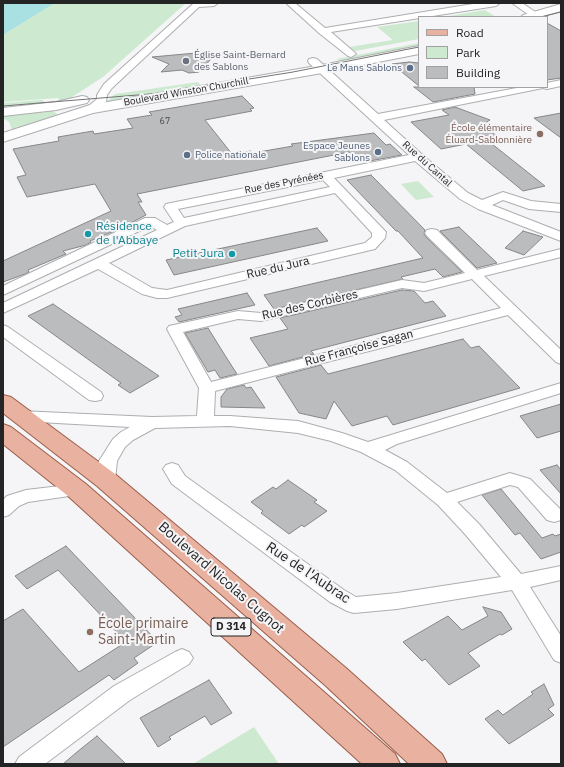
<!DOCTYPE html>
<meta charset="utf-8">
<style>
body{margin:0}
#map{position:relative;width:564px;height:767px;overflow:hidden;background:#f5f5f7;font-family:"IBM Plex Sans",sans-serif}
canvas{display:block}
.frame{position:absolute;inset:0;border:4px solid #242425;pointer-events:none}
.legend{position:absolute;left:418px;top:16px;width:130px;height:72px;box-sizing:border-box;background:#f5f5f7;border:1px solid #a1a1a3;margin:0;padding:5px 7px;list-style:none;font-size:12px;color:#242425}
.legend li{display:flex;align-items:center;gap:8px;height:20px}
.legend b{width:20px;border:1px solid #a1a1a3}
</style>
<div id="map">
<canvas width="564" height="767"></canvas>
<div class="frame"></div>
<ul class="legend">
<li><b style="height:5px;background:#e9b19f"></b>Road</li>
<li><b style="height:11px;background:#cde9d0"></b>Park</li>
<li><b style="height:11px;background:#bbbcbe"></b>Building</li>
</ul>
</div>
<script>
const ctx = document.querySelector('canvas').getContext('2d');
ctx.lineJoin = 'round';
function fillPath(path, color) {
  ctx.fillStyle = color;
  ctx.fill(path, 'evenodd');
}
function toPath(rows) {
  const path = new Path2D();
  for (const r of rows) {
    path.moveTo(r[0], r[1]);
    for (let i = 2; i < r.length; i += 2) path.lineTo(r[i], r[i + 1]);
  }
  return path;
}
function stroke(path, color, width, dash) {
  ctx.strokeStyle = color;
  ctx.lineWidth = width;
  ctx.lineCap = dash ? 'butt' : 'round';
  ctx.setLineDash(dash || []);
  ctx.stroke(path);
}
function label(font, color, halo, rows, align = 'center') {
  ctx.font = font + ' "IBM Plex Sans",sans-serif';
  ctx.lineWidth = 4;
  ctx.setLineDash([]);
  ctx.textBaseline = 'middle';
  ctx.strokeStyle = halo;
  ctx.fillStyle = color;
  for (const [text, x, y, turn = 0] of rows) {
    ctx.save();
    ctx.translate(x, y);
    ctx.rotate((+turn || 0) * Math.PI / 180);
    ctx.textAlign = isNaN(turn) ? turn : align;
    if (halo) ctx.strokeText(text, 0, 0);
    ctx.fillText(text, 0, 0);
    ctx.restore();
  }
}
const green = toPath([
 [55,3,186,3,103,77,72,97,82,97,62,103,58,98,3,102,3,35],
 [485,10,496,17,443,17],
 [419,21,419,39,355,51,349,47,393,40,377,27],
 [419,43,419,49,344,64,337,59],
 [198,82,203,88,107,102,115,94],
 [42,100,46,103,3,107,3,103],
 [50,108,59,116,12,130,9,122,3,118,3,115],
 [418,181,434,197,416,200,401,184],
 [254,727,279,764,193,764]
]);
const water = toPath([
 [6,3,55,3,3,35,3,5]
]);
const building = toPath([
 [547,23,561,31,561,78,547,80,547,23],
 [207,52,201,58,213,57,199,72,189,73,182,70,161,72,169,64,152,57,207,52],
 [409,62,419,63,419,86,392,64,409,62],
 [414,87,474,87,475,94,433,102,414,87],
 [242,96,254,108,250,109,252,111,205,120,232,154,251,151,253,153,293,146,291,144,374,133,386,145,390,144,402,155,364,162,349,152,137,194,142,202,138,202,146,215,119,229,90,241,91,242,86,245,63,251,66,254,28,270,29,272,25,274,3,282,3,261,111,211,95,184,27,197,17,177,26,175,13,149,59,141,58,137,93,131,94,134,133,128,127,119,152,115,149,112,242,96],
 [455,107,490,120,484,124,491,127,488,129,498,137,487,140,545,186,523,191,466,144,441,149,411,122,449,115,442,110,455,107],
 [561,113,561,138,534,118,561,113],
 [371,175,425,230,424,234,426,237,462,272,443,277,435,269,401,277,403,279,274,309,264,295,423,258,398,231,396,231,347,180,371,175],
 [459,227,497,263,477,268,440,231,459,227],
 [317,228,328,241,174,275,166,260,317,228],
 [523,231,543,237,524,255,505,248,523,231],
 [402,290,414,291,425,303,433,301,446,316,311,351,314,354,269,366,250,338,288,329,280,318,402,290],
 [247,293,255,305,179,322,175,317,182,315,178,309,247,293],
 [53,304,159,376,130,393,118,385,121,383,28,316,53,304],
 [208,328,226,357,237,374,220,378,215,370,208,372,185,333,208,328],
 [463,339,471,348,479,346,520,388,393,425,387,416,352,426,334,401,326,419,299,413,276,377,321,365,328,374,463,339],
 [244,385,246,388,251,387,265,408,221,407,221,397,227,389,244,385],
 [561,404,561,431,537,438,520,416,561,404],
 [557,465,561,470,561,494,540,470,557,465],
 [288,480,317,500,314,502,327,511,304,527,302,525,289,534,261,513,263,511,251,502,273,487,276,489,288,480],
 [501,489,542,538,553,534,555,536,561,534,561,552,541,559,520,533,515,535,482,495,501,489],
 [66,546,158,642,134,658,138,663,114,680,109,675,3,747,3,621,23,609,79,672,126,642,58,570,27,589,15,576,66,546],
 [483,607,501,612,512,629,502,635,500,634,468,653,480,666,449,685,425,659,422,661,403,642,448,616,462,630,488,616,483,607],
 [209,680,232,713,211,725,205,716,169,737,171,739,158,747,140,718,209,680],
 [544,684,554,705,548,709,554,715,509,744,485,719,498,710,503,715,533,694,531,692,544,684],
 [97,736,126,764,63,764,77,752,97,736]
]);
const minor = toPath([
 [194,3,218,3,214,6,199,7,112,88,107,95,106,102,94,111,86,111,85,109,97,99,97,95,104,84,194,3],
 [286,3,295,3,325,28,479,3,500,3,496,6,331,32,354,52,356,54,351,57,348,56,319,33,286,3],
 [512,3,522,3,540,15,538,17,532,17,512,3],
 [313,58,317,59,378,114,522,87,547,87,547,83,561,80,561,86,547,89,543,88,384,120,426,158,468,193,482,200,503,192,531,201,561,204,561,212,529,209,503,200,492,205,561,232,561,241,478,209,460,199,415,161,334,178,386,232,385,238,375,249,167,298,157,298,142,294,98,269,3,313,3,303,157,230,150,226,3,295,3,286,145,218,155,218,167,225,174,222,164,207,166,204,409,155,309,63,308,61,309,59,313,58],
 [323,180,330,187,184,218,178,209,323,180],
 [335,193,372,233,372,237,365,243,167,290,152,288,109,263,185,226,335,193],
 [432,229,437,230,477,270,561,249,561,257,484,276,561,350,561,364,556,362,508,315,215,391,214,416,230,416,298,421,342,433,368,442,561,383,561,393,397,444,385,450,407,462,447,493,510,473,530,479,561,510,561,520,554,522,547,520,518,487,510,485,457,502,479,524,521,574,561,566,561,580,530,587,561,636,561,663,554,660,512,590,397,609,354,613,347,611,330,602,172,484,163,469,166,465,172,463,178,465,185,476,344,590,356,597,397,593,501,577,465,534,438,505,395,470,361,452,331,441,298,433,230,426,155,428,133,440,125,447,117,461,115,480,112,484,106,486,100,484,97,480,99,461,113,439,121,432,130,427,20,421,14,420,12,416,14,412,20,411,152,417,197,416,199,388,167,329,169,326,238,311,261,313,402,280,424,283,465,273,427,236,425,233,427,230,432,229],
 [472,279,501,308,211,382,183,332,238,319,261,321,402,288,424,291,472,279],
 [3,325,8,327,101,392,103,396,101,400,95,401,89,400,3,337,3,325],
 [77,484,83,486,86,490,83,494,28,502,19,506,9,515,3,517,3,500,7,496,26,490,77,484],
 [182,649,189,652,193,658,189,664,130,700,45,764,15,764,19,757,114,686,175,652,182,649]
]);
const tertiary = toPath([
 [561,4,561,11,539,17,521,17,523,15,561,4],
 [419,46,419,54,322,73,93,113,3,142,3,133,90,105,322,65,419,46],
 [82,96,87,97,89,100,87,103,56,110,3,116,3,108,56,102,82,96]
]);
const primary = toPath([
 [3,395,11,397,115,474,346,668,442,754,447,764,409,764,326,686,97,486,3,413,3,395],
 [3,424,11,427,86,484,395,754,400,764,362,764,68,496,3,444,3,424]
]);
const tram = toPath([
 [541,17,561,12],
 [3,106,162,93,293,72,419,47]
]);
const markers = [
 [186,61,4,"#6b7280"],
 [410,68,4,"#5c6f8a"],
 [540,134,4,"#8d6e63"],
 [378,152,4,"#5c6f8a"],
 [187,155,4,"#5c6f8a"],
 [88,234,4,"#0f9aa8"],
 [232,254,4,"#0f9aa8"],
 [90,632,4,"#8d6e63"]
];
const farNumbernames = [
 ["67",165,121]
];
const farWorshipnames = [
 ["Église Saint-Bernard",194,55],
 ["des Sablons",194,67]
];
const farServicenames = [
 ["Le Mans Sablons",402,68],
 ["Espace Jeunes",370,146],
 ["Sablons",370,158],
 ["Police nationale",195,155,"left"]
];
const farStreetnames = [
 ["Boulevard Winston Churchill",186,92,-10],
 ["Rue du Cantal",427,164,42],
 ["Rue des Pyrénées",284,183,-11]
];
const farEducationnames = [
 ["École élémentaire",532,128],
 ["Éluard-Sablonnière",532,140]
];
const shields = [
 [231,627,40]
];
const shieldNames = [
 ["D 314",231,627]
];
const cultureNames = [
 ["Résidence",96,227],
 ["de l'Abbaye",96,241],
 ["Petit Jura",224,254,"right"]
];
const streetNames = [
 ["Rue du Jura",278,268,-13],
 ["Rue des Corbières",310,305,-13],
 ["Rue Françoise Sagan",359,348,-15]
];
const nearStreetnames = [
 ["Rue de l'Aubrac",308,573,34],
 ["Boulevard Nicolas Cugnot",221,578,41]
];
const nearEducationnames = [
 ["École primaire",98,624],
 ["Saint-Martin",98,640]
];
fillPath(green, '#cde9d0');
fillPath(water, '#a9e0e1');
fillPath(building, '#bbbcbe');
stroke(building, '#868688', 1);
stroke(minor, '#adaeb0', 2);
stroke(tertiary, '#adaeb0', 2);
stroke(primary, '#9b5e4b', 2);
fillPath(minor, '#fff');
fillPath(tertiary, '#fff');
fillPath(primary, '#e9b19f');
stroke(tram, '#747476', 1);
for (const [x, y, r, color] of markers) {
  const dot = new Path2D();
  dot.arc(x, y, r, 0, 2 * Math.PI);
  ctx.fillStyle = color;
  ctx.fill(dot);
  stroke(dot, '#f5f5f7', 1.5);
}
label('9px', '#4a4a4b', null, farNumbernames);
label('10px', '#5b616d', '#f5f5f7', farWorshipnames, 'left');
label('10px', '#4e5e75', '#f5f5f7', farServicenames, 'right');
label('10px', '#242425', '#f5f5f7', farStreetnames);
label('10px', '#785e54', '#f5f5f7', farEducationnames, 'right');
for (const [x, y, w] of shields) {
  const box = new Path2D();
  box.roundRect(x - w / 2, y - 9, w, 18, 3);
  ctx.fillStyle = '#f5f5f7';
  ctx.fill(box);
  stroke(box, '#242425', 1);
}
label('bold 11px', '#242425', null, shieldNames);
label('12px', '#0d838f', '#f5f5f7', cultureNames, 'left');
label('12px', '#242425', '#f5f5f7', streetNames);
label('14px', '#242425', '#f5f5f7', nearStreetnames);
label('14px', '#785e54', '#f5f5f7', nearEducationnames, 'left');
</script>
